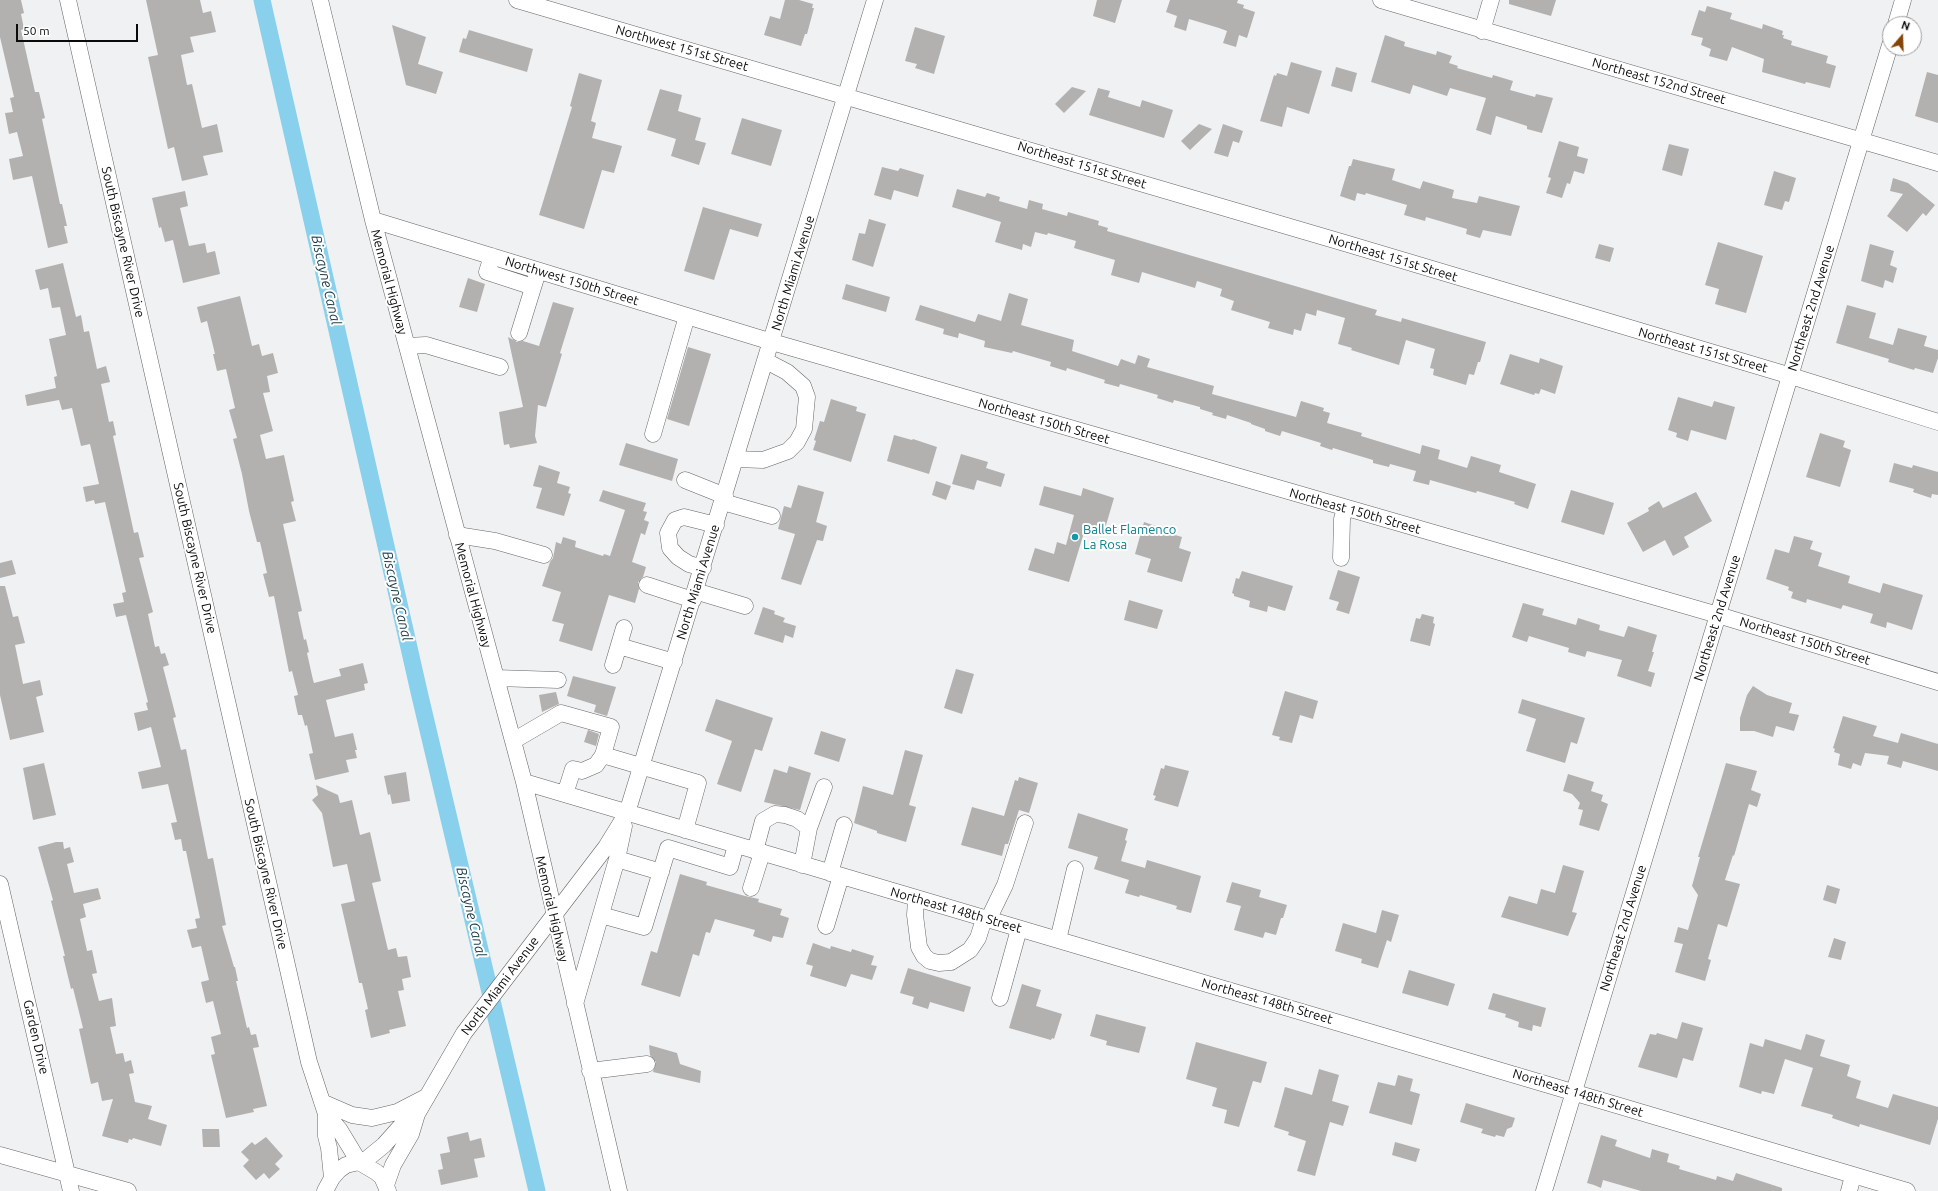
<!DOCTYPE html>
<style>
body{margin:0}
#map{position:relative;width:1938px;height:1191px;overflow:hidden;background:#f0f1f3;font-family:Ubuntu,sans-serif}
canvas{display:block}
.north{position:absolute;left:1882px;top:16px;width:40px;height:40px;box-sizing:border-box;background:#fff;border:1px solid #9d9d9e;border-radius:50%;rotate:19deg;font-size:11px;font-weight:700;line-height:16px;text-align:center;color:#0b0b0c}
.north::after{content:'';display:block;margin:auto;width:14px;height:18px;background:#844509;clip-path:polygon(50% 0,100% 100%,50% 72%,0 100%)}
.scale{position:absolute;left:16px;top:24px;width:122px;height:18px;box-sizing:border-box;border:2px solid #0b0b0c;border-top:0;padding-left:5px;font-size:12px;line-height:14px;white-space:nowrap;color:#0b0b0c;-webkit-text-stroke:3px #fff;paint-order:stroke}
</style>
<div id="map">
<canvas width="1938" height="1191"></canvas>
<div class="north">N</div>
<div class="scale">50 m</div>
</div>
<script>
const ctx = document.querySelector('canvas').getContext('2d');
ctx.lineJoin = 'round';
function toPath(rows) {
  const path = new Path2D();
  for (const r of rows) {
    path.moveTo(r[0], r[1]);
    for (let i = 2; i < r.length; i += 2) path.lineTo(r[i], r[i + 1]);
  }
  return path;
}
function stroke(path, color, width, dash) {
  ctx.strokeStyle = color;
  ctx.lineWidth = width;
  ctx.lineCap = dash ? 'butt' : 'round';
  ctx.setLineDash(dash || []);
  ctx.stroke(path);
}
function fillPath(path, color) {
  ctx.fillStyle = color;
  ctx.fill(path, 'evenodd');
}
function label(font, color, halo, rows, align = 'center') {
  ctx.font = font + ' Ubuntu,sans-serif';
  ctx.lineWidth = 4;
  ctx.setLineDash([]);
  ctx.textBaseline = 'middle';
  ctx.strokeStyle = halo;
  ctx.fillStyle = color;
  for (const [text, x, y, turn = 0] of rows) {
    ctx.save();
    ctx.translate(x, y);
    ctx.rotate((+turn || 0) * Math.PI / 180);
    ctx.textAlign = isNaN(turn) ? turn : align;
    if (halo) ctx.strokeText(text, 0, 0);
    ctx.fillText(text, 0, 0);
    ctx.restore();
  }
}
const canal = toPath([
 [262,0,420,696,537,1191]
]);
const building = toPath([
 [0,0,21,0,24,13,21,14,24,29,21,30,35,92,39,92,45,118,42,119,60,204,62,204,67,226,64,226,68,243,48,248,32,176,13,180,9,159,23,156,17,132,9,134,5,113,13,112,10,98,14,97,0,37],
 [146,0,200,0,203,13,211,11,216,32,190,37,194,52,181,55,187,85,192,84,202,128,217,124,223,152,203,156,208,175,182,181,174,147,168,149,148,57,158,55],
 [785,0,799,0,813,4,812,8,814,8,807,34,805,34,801,46,764,35,770,16,780,19],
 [1097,0,1122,0,1115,23,1093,16],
 [1170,0,1238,0,1237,3,1244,5,1243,8,1255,12,1247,38,1239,35,1236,47,1223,43,1227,31,1219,28,1189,19,1186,31,1174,27,1177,16,1166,12],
 [1509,0,1556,0,1551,16,1509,4],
 [1707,6,1732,13,1730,19,1762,29,1763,24,1783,31,1782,35,1784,35,1783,38,1792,41,1791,45,1828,56,1826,63,1836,66,1830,88,1806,82,1805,84,1762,72,1764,59,1732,47,1727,61,1709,56,1711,49,1701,45,1703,38,1691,35,1699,10,1705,12],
 [392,25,426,37,418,64,443,72,436,94,406,85],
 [915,27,945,36,934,74,915,68,917,64,905,61],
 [469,30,533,49,527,72,459,52,463,38,466,39],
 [1385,35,1405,42,1404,46,1436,55,1437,51,1452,56,1449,63,1458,66,1457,68,1492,78,1493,75,1513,81,1510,90,1535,97,1536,94,1553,98,1542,133,1527,129,1527,126,1496,116,1491,135,1476,130,1486,98,1450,88,1447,96,1413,85,1410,94,1371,82],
 [1291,62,1322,71,1309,114,1287,107,1282,127,1260,121,1274,75,1276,76,1277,73,1287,76],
 [1336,67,1357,73,1352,92,1331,86],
 [1927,72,1938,75,1938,123,1915,116],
 [579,73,602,80,591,121,596,123,592,138,622,146,614,173,602,170,584,229,539,215,572,107,570,106],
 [1072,87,1086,91,1064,113,1055,104],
 [1098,88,1110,91,1108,97,1140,107,1142,100,1173,110,1164,138,1089,115],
 [660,89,682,95,678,111,701,118,695,140,706,143,699,165,671,156,676,139,647,130],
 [742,118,782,130,771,166,731,154],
 [1199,124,1212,129,1190,150,1181,141],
 [1223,124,1243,131,1239,143,1233,141,1228,157,1214,153],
 [1559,141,1579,147,1577,156,1588,159,1584,174,1574,171,1570,184,1567,183,1562,198,1546,193,1551,178,1548,177],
 [1669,144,1689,149,1682,176,1662,170],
 [1353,159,1395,169,1392,180,1420,189,1423,181,1454,190,1452,198,1477,203,1479,196,1520,206,1511,236,1483,230,1480,238,1466,234,1467,229,1426,217,1425,221,1404,215,1407,205,1366,193,1365,195,1357,193,1355,201,1340,196,1349,166,1351,166],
 [882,167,898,171,900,168,924,175,918,197,894,190,891,200,874,195],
 [1774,171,1796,178,1789,202,1785,201,1782,210,1764,205],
 [1893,178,1908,183,1935,205,1926,216,1923,213,1907,232,1887,216,1903,194,1890,191],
 [957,189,985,197,987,193,1000,197,999,201,1027,209,1029,200,1043,204,1042,209,1067,216,1068,212,1099,221,1098,225,1108,228,1107,231,1377,310,1375,315,1401,322,1402,318,1486,342,1480,362,1478,362,1474,375,1469,374,1466,385,1433,375,1434,369,1430,368,1435,349,1406,340,1399,365,1351,350,1352,348,1338,344,1345,318,1317,310,1316,316,1306,313,1301,331,1294,329,1293,335,1268,328,1270,322,1231,310,1234,301,1220,296,1222,289,1197,281,1195,288,1142,272,1139,283,1111,275,1115,260,1074,248,1076,241,1048,233,1047,235,1035,232,1031,247,1023,244,1022,250,995,242,1001,222,952,207],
 [185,191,188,206,180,208,189,246,205,243,207,253,215,251,220,274,183,283,173,240,165,242,161,227,159,228,152,198],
 [703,207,762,224,758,237,730,229,714,280,684,271],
 [869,219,886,224,873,267,852,260,859,233,865,234],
 [1718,242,1763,256,1746,313,1715,304,1719,289,1705,285],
 [1599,244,1614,248,1610,262,1595,258],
 [1870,244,1894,251,1890,265,1897,268,1893,283,1885,280,1883,288,1861,281],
 [63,263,76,317,81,315,84,332,89,331,97,369,106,366,110,382,101,384,109,422,113,421,116,435,113,436,134,533,138,532,144,557,139,558,153,612,148,614,155,647,159,646,161,654,165,653,169,665,163,667,176,717,173,718,181,750,186,749,208,859,213,858,226,925,222,926,234,967,235,967,238,981,236,981,247,1028,249,1027,251,1035,256,1034,259,1047,253,1048,267,1106,253,1109,254,1112,226,1118,211,1055,215,1054,211,1037,221,1034,213,1001,206,1003,201,982,209,980,201,946,192,948,187,930,197,928,195,919,200,918,186,851,183,851,181,839,175,840,171,823,177,822,168,784,142,789,138,772,161,767,151,727,138,731,134,713,148,710,146,703,148,702,126,615,116,617,113,604,124,602,122,593,126,592,105,502,95,504,94,500,86,502,83,487,99,484,90,444,81,446,72,408,62,410,59,400,27,406,25,395,56,388,54,377,57,376,49,339,66,335,60,307,52,308,48,288,40,290,35,270],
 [468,278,485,284,477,312,459,307],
 [846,284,890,297,886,312,842,299],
 [1009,293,1028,299,1021,325,1074,340,1072,351,1118,366,1121,359,1135,364,1138,355,1150,359,1147,367,1214,386,1212,394,1296,417,1301,401,1324,408,1323,411,1330,413,1327,423,1362,433,1361,436,1420,454,1422,445,1440,450,1438,459,1467,468,1471,456,1501,465,1499,472,1536,484,1528,509,1514,504,1515,502,1477,491,1476,493,1430,480,1429,485,1413,481,1416,471,1390,464,1389,467,1373,463,1373,460,1333,448,1332,450,1320,446,1321,443,1282,431,1280,436,1265,431,1265,429,1251,424,1251,423,1227,415,1226,419,1212,415,1213,413,1200,409,1200,407,1174,400,1173,403,1157,398,1158,395,1120,384,1119,387,1104,383,1105,380,1067,368,1066,371,1050,366,1051,362,1013,351,1012,353,984,347,985,341,959,333,958,338,943,334,944,329,915,320,920,305,975,322,978,314,1001,321],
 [240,296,252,346,259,344,262,356,273,353,278,373,267,376,270,392,263,393,273,431,260,435,266,459,284,455,294,501,291,502,296,521,283,524,302,611,298,612,304,640,306,639,309,652,307,653,313,680,314,683,341,676,339,669,363,663,368,683,364,684,365,690,326,700,335,737,353,733,357,750,355,750,357,758,346,760,349,772,315,780,309,754,313,753,307,725,305,726,302,715,298,715,296,706,294,696,298,695,292,671,289,672,274,596,269,597,263,574,267,573,260,542,257,542,249,511,242,474,233,439,237,438,229,410,235,408,226,369,217,371,213,354,215,354,207,321,201,323,197,307],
 [553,302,574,308,560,353,562,354,546,407,538,405,535,436,537,443,510,448,509,444,504,445,499,412,523,407,508,337,517,342,523,341,539,346],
 [1847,305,1876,313,1869,338,1893,345,1898,328,1927,336,1924,346,1938,350,1938,358,1933,373,1915,368,1914,370,1888,362,1889,359,1836,343],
 [688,347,711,354,689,426,667,419],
 [1510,354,1539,363,1540,358,1563,366,1555,394,1541,389,1539,394,1535,393,1534,395,1500,384],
 [1678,397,1712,407,1714,401,1735,407,1726,440,1691,430,1688,441,1676,437,1677,433,1668,430],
 [831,399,857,407,856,411,866,414,851,462,813,450,816,441,814,440,820,421,824,422],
 [1820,433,1845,441,1843,447,1851,450,1840,487,1806,477],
 [894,435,912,440,913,439,937,447,929,474,887,461],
 [626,443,678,459,672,481,619,465],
 [961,454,988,462,986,468,1005,474,1001,487,977,480,974,490,952,484],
 [1894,463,1912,468,1913,465,1938,472,1938,495,1932,494,1931,498,1913,492,1914,489,1889,482],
 [539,465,560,472,557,483,570,487,568,493,571,494,564,516,536,508,542,488,533,486],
 [936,481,951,486,946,500,932,495],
 [798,485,824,492,816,522,827,526,823,541,817,540,801,585,781,579,795,534,778,529,784,506,791,508],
 [1044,486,1081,496,1083,488,1114,498,1104,532,1086,526,1069,582,1028,570,1035,548,1054,554,1057,542,1066,545,1074,515,1039,505],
 [603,490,646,503,643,511,647,512,644,520,649,522,645,535,641,533,632,562,646,567,643,577,638,582,639,589,635,603,609,595,592,651,559,641,564,624,552,621,561,592,542,586,550,562,553,558,556,542,561,544,563,537,576,541,575,547,603,556,604,554,610,556,625,510,599,501],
 [1571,490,1614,503,1604,535,1561,522],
 [1696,492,1712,521,1684,537,1689,547,1673,556,1665,540,1643,552,1627,523,1649,511,1648,508,1659,501,1663,508],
 [1144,522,1159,527,1158,530,1182,537,1179,548,1191,552,1182,582,1147,572,1151,559,1135,554],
 [1794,536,1813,541,1810,549,1822,553,1818,566,1850,576,1848,583,1880,593,1883,583,1923,595,1912,630,1887,622,1886,628,1870,623,1873,614,1843,605,1841,609,1807,599,1806,603,1791,598,1793,592,1788,590,1789,587,1766,579,1775,549,1789,553],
 [12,560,16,574,0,578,0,563],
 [1338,570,1360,577,1349,614,1336,610,1339,602,1329,599],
 [1242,571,1293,586,1285,611,1268,606,1267,612,1249,607,1250,601,1234,596,1234,594,1232,593,1236,578,1239,579],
 [0,586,5,586,13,617,18,616,25,643,15,645,23,684,40,680,43,695,36,697,44,732,10,740,0,695],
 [1129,600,1163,610,1157,629,1124,620],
 [1523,603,1544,609,1542,615,1576,625,1578,618,1600,625,1599,630,1624,637,1628,626,1657,635,1652,652,1654,652,1648,671,1655,673,1651,687,1617,676,1622,660,1587,651,1585,657,1568,652,1569,648,1529,636,1527,642,1512,637],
 [763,607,775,611,774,614,785,618,783,622,796,626,793,638,785,635,783,643,754,634],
 [1422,614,1434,617,1433,623,1435,624,1430,646,1410,641,1416,618,1420,619],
 [956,669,974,674,962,714,944,708],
 [573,676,616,687,607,716,594,712,596,705,567,696],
 [1753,686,1767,695,1792,703,1789,713,1799,715,1794,731,1776,726,1773,737,1754,731,1740,731,1740,718,1747,695],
 [1285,691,1318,701,1313,719,1300,715,1292,743,1279,740,1280,737,1272,735],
 [556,692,559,704,542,712,539,695],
 [716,699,773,718,762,751,755,749,741,792,717,784,732,741,705,731],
 [1522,699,1585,718,1577,744,1571,742,1565,763,1526,751,1536,719,1518,713],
 [1843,716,1877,726,1873,736,1898,743,1901,733,1938,744,1938,771,1903,761,1901,768,1887,764,1889,756,1865,753,1861,766,1853,763,1851,769,1838,765,1840,754,1834,752,1835,749,1833,748],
 [588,730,599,734,596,746,584,742],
 [821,731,846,739,839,762,814,754],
 [905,750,923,755,909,805,916,807,906,842,877,833,877,831,854,823,863,786,893,795],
 [44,763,56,815,33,820,23,768],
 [1726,763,1757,771,1751,790,1761,794,1757,807,1749,804,1734,856,1733,855,1725,880,1740,884,1727,927,1718,924,1708,959,1711,960,1705,981,1675,972,1683,944,1674,942,1678,927,1688,930,1698,895,1692,886,1700,857,1698,857],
 [1165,765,1189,771,1178,807,1154,800,1156,796,1153,795,1161,768,1164,769],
 [789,766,811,773,800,810,764,802,774,769,787,773],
 [406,772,410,801,392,804,390,794,388,795,384,776],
 [1568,774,1594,782,1591,791,1603,795,1601,801,1608,804,1599,831,1579,825,1583,810,1578,809,1580,803,1572,794,1563,791],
 [1019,777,1038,783,1029,813,1019,810,1008,844,1005,844,1002,856,961,845,972,807,1004,816,1015,780,1018,781],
 [316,785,338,795,340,803,352,800,360,835,370,832,381,881,372,883,388,950,396,948,398,957,407,956,411,977,402,979,404,990,398,991,406,1026,389,1030,390,1033,371,1038,365,1010,368,1009,362,983,359,983,341,904,355,901,347,864,333,867,322,813,312,800,318,795],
 [1078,813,1128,829,1125,840,1127,841,1121,861,1145,868,1147,860,1201,876,1191,913,1176,909,1177,906,1140,895,1139,897,1125,893,1129,880,1094,869,1098,857,1068,848],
 [56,842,63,842,64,849,70,847,74,862,67,864,74,893,98,888,101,899,83,904,86,917,80,919,87,951,92,950,97,973,92,974,99,1001,112,998,116,1026,110,1027,116,1054,123,1053,125,1062,131,1060,134,1073,129,1074,135,1102,152,1106,148,1119,167,1125,161,1146,133,1138,132,1140,129,1139,128,1143,102,1136,113,1099,102,1101,98,1082,91,1084,79,1029,83,1028,73,988,71,989,63,956,65,956,51,901,53,900,38,847],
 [1563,865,1584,871,1572,912,1577,913,1568,936,1501,917,1509,896,1537,904,1541,889,1555,893],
 [680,874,707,882,706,885,745,896,759,899,758,902,782,909,780,915,789,918,783,938,773,936,771,942,753,936,755,930,715,919,710,933,706,932,699,956,693,954,680,997,641,985,651,951,657,953],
 [1232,882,1261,890,1259,897,1287,905,1283,918,1281,918,1276,935,1265,932,1263,938,1234,930,1241,906,1226,902],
 [1827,885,1840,889,1836,904,1823,900],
 [1382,910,1399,915,1391,942,1387,940,1378,968,1361,963,1362,959,1335,951,1343,923,1376,933],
 [1834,938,1846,942,1841,960,1828,957],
 [813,943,830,949,831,946,851,952,852,949,874,956,871,965,877,966,872,980,851,974,846,987,810,976,813,966,806,964],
 [908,968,971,987,964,1012,930,1002,928,1009,912,1004,914,997,900,993],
 [1409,970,1455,984,1448,1006,1402,993],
 [1022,984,1041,990,1036,1006,1062,1014,1054,1039,1052,1038,1051,1040,1009,1028],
 [1493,993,1546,1008,1541,1027,1533,1025,1532,1031,1518,1027,1519,1022,1505,1017,1506,1014,1488,1009],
 [1096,1014,1146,1027,1139,1053,1106,1045,1107,1041,1090,1036],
 [1682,1022,1703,1028,1693,1061,1683,1058,1677,1078,1638,1067,1650,1034,1656,1035,1657,1033,1677,1039],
 [1806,1034,1825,1040,1820,1056,1850,1065,1847,1076,1861,1081,1856,1098,1888,1108,1893,1094,1938,1107,1938,1119,1930,1145,1860,1124,1859,1127,1832,1118,1833,1115,1801,1106,1813,1068,1785,1059,1774,1094,1762,1091,1761,1094,1739,1087,1750,1043,1763,1047,1765,1039,1801,1050],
 [1196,1042,1267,1062,1261,1083,1253,1081,1239,1127,1224,1123,1227,1110,1212,1106,1217,1088,1186,1079],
 [649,1045,677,1053,680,1064,701,1071,700,1083,653,1072,656,1062,650,1055],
 [1319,1069,1339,1075,1332,1101,1349,1106,1343,1126,1330,1122,1315,1176,1297,1171,1306,1141,1288,1135,1289,1132,1274,1127,1285,1087,1312,1095],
 [1398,1075,1413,1079,1410,1091,1420,1094,1412,1125,1369,1113,1378,1082,1395,1086],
 [1466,1103,1515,1118,1512,1127,1507,1129,1504,1137,1496,1135,1495,1137,1481,1133,1483,1129,1460,1122],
 [202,1129,219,1129,220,1147,203,1147],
 [468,1132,470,1141,481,1138,485,1157,474,1159,478,1177,441,1185,438,1170,443,1169,440,1154,450,1152,447,1137],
 [1601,1135,1617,1140,1615,1146,1650,1158,1652,1149,1669,1154,1667,1162,1680,1166,1679,1169,1716,1180,1717,1176,1733,1181,1736,1173,1782,1188,1782,1191,1641,1191,1603,1180,1601,1188,1594,1185,1587,1183],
 [266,1137,283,1156,275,1164,280,1169,269,1179,264,1173,256,1180,243,1166,249,1160,241,1152,252,1142,255,1145],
 [1395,1142,1420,1149,1416,1162,1392,1155]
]);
const minor = toPath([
 [68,0,309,1062,326,1114,326,1136,329,1148,332,1178],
 [320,0,373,220,524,782,619,1191],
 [517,0,1348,244,1791,376,1938,422],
 [1381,0,1938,163],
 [1896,24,1903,0],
 [1482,31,1491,0],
 [373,220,772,342,1718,615,1938,682],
 [492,256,487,272,533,287],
 [519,333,536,278],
 [407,346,426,345,500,367],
 [653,434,687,316],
 [736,459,763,460,788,451,797,442,804,429,807,397,803,386,787,372,766,361],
 [685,480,725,496],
 [723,502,772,516],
 [457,535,495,541,544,555],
 [1341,558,1342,519,1345,508],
 [703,568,689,564,678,557,670,548,668,533,675,520,684,517,716,525],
 [647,585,693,600],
 [695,591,745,606],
 [619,646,674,662],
 [613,665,624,628],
 [496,678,558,680],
 [513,741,561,713,611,727,603,755,698,783,685,830],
 [524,782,1907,1191],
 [565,794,573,769,582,771,596,765,603,755],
 [809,828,824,787],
 [755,851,763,821,775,814,785,815,797,819,809,828,802,865],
 [617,859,661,872],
 [830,873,844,825],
 [0,884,71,1191],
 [751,888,762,853],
 [916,899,915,915,919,947,924,956,930,961,939,963,951,962,970,950,978,938,984,919],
 [601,915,644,927,668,848,730,867,736,845],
 [988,920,1005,885,1025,823],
 [826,926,841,876],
 [1058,940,1075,869],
 [1000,998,1019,929],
 [575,1004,617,859,624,826],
 [590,1071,647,1064],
 [322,1102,352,1115,372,1118,397,1112,426,1097],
 [326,1114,339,1129,359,1162],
 [0,1155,128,1191],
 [362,1163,384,1145,400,1127,417,1114],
 [386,1185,393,1165,411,1134,417,1114,464,1033,606,847,627,813,875,0],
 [325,1191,332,1178,339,1170,346,1165,359,1162,376,1172,382,1177,388,1191],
 [1544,1191,1890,45],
 [1849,1191,1853,1176]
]);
const markers = [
 [1075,537,4,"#0f9aa8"]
];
const streetNames = [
 ["Northwest 151st Street",682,48,16],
 ["Northeast 152nd Street",1659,81,16],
 ["Northeast 151st Street",1082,165,17],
 ["South Biscayne River Drive",123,242,77],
 ["Northeast 151st Street",1393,258,17],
 ["North Miami Avenue",793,273,-73],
 ["Northwest 150th Street",572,281,17],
 ["Memorial Highway",389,282,75],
 ["Northeast 2nd Avenue",1811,308,-73],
 ["Northeast 151st Street",1703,350,16],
 ["Northeast 150th Street",1044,421,16],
 ["Northeast 150th Street",1355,511,16],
 ["South Biscayne River Drive",195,558,77],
 ["North Miami Avenue",698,582,-73],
 ["Memorial Highway",473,595,75],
 ["Northeast 2nd Avenue",1717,618,-73],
 ["Northeast 150th Street",1805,641,17],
 ["South Biscayne River Drive",266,874,77],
 ["Memorial Highway",552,909,77],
 ["Northeast 148th Street",956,910,16],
 ["Northeast 2nd Avenue",1623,928,-73],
 ["North Miami Avenue",500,986,-53],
 ["Northeast 148th Street",1267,1001,16],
 ["Garden Drive",36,1037,77],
 ["Northeast 148th Street",1578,1093,17]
];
const cultureNames = [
 ["Ballet Flamenco",1083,530],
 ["La Rosa",1083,545]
];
const waterNames = [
 ["Biscayne Canal",326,280,77],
 ["Biscayne Canal",397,596,77],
 ["Biscayne Canal",471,912,77]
];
stroke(canal, '#88d0eb', 17);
fillPath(building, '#b3b1af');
stroke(minor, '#656568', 17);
stroke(minor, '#fff', 16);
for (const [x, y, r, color] of markers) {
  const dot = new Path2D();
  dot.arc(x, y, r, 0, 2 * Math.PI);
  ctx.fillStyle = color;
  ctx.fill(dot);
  stroke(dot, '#fff', 1.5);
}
label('13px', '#0b0b0c', '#fff', streetNames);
label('13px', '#0d838f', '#fff', cultureNames, 'left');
label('italic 14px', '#1b3c48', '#fff', waterNames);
</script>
